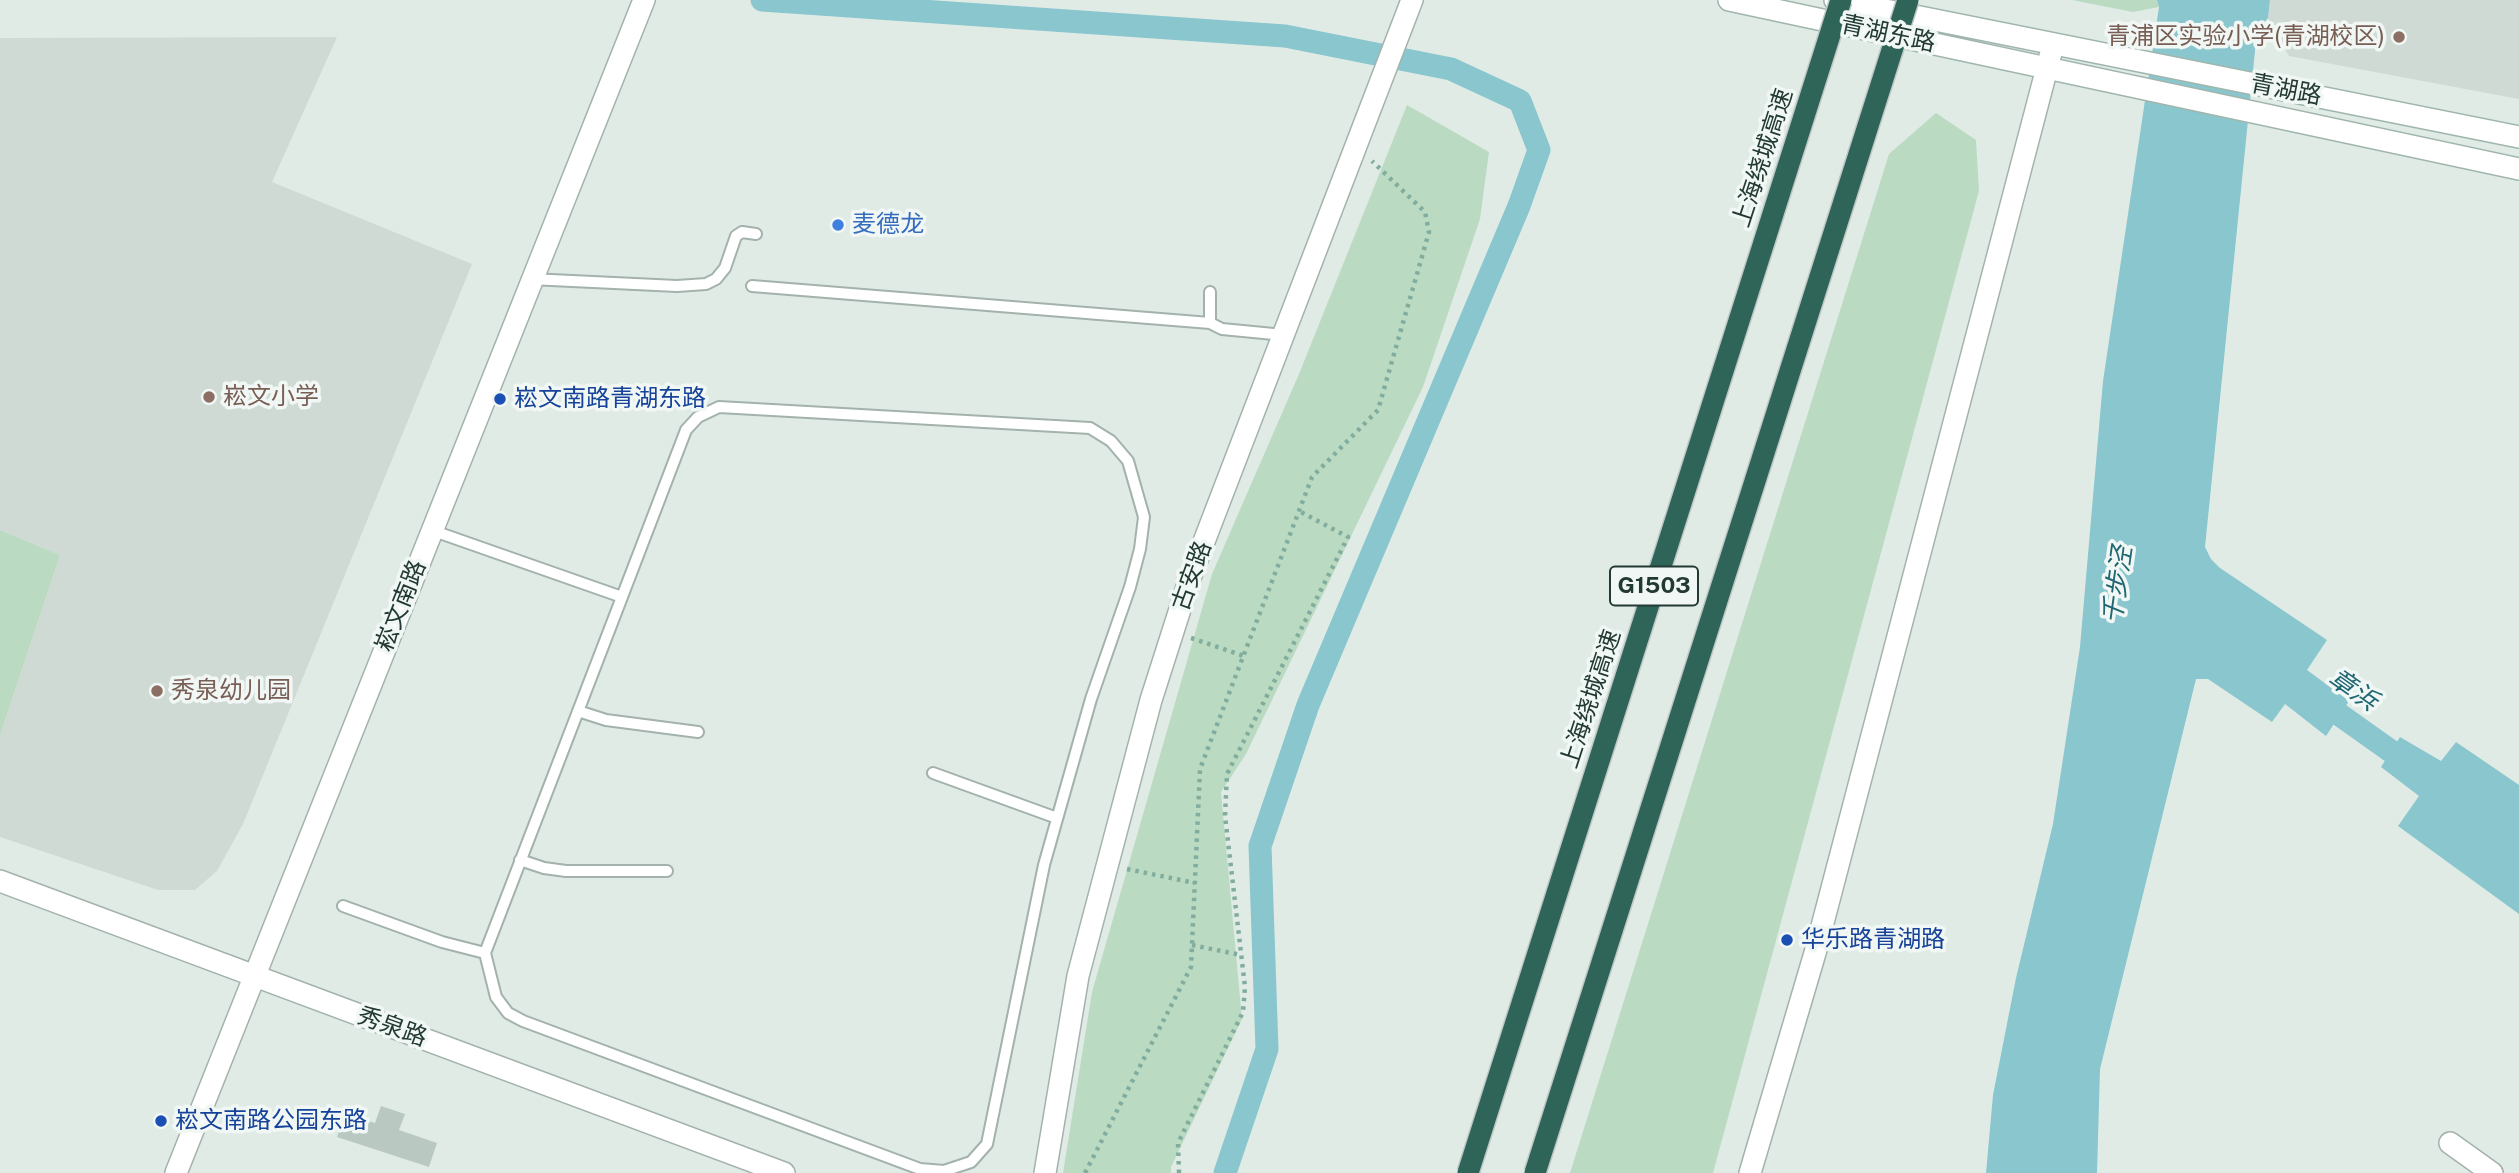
<!DOCTYPE html>
<meta charset="utf-8">
<style>
body{margin:0}
canvas{display:block;background:#e0ebe6}
</style>
<canvas width="2519" height="1173"></canvas>
<script>
const ctx = document.querySelector('canvas').getContext('2d');
ctx.lineJoin = 'round';
function fillPath(path, color) {
  ctx.fillStyle = color;
  ctx.fill(path, 'evenodd');
}
function toPath(rows) {
  const path = new Path2D();
  for (const r of rows) {
    path.moveTo(r[0], r[1]);
    for (let i = 2; i < r.length; i += 2) path.lineTo(r[i], r[i + 1]);
  }
  return path;
}
function stroke(path, color, width, dash) {
  ctx.strokeStyle = color;
  ctx.lineWidth = width;
  ctx.lineCap = dash ? 'butt' : 'round';
  ctx.setLineDash(dash || []);
  ctx.stroke(path);
}
function label(font, color, halo, rows, align = 'center') {
  ctx.font = font + ' "Public Sans","Noto Sans SC",sans-serif';
  ctx.lineWidth = 7;
  ctx.setLineDash([]);
  ctx.textBaseline = 'middle';
  ctx.strokeStyle = halo;
  ctx.fillStyle = color;
  for (const [text, x, y, turn = 0] of rows) {
    ctx.save();
    ctx.translate(x, y);
    ctx.rotate((+turn || 0) * Math.PI / 180);
    ctx.textAlign = isNaN(turn) ? turn : align;
    if (halo) ctx.strokeText(text, 0, 0);
    ctx.fillText(text, 0, 0);
    ctx.restore();
  }
}
const built = toPath([
 [2270,0,2519,0,2519,99,2289,56,2268,18],
 [337,37,272,182,472,264,243,824,217,871,195,890,158,890,0,837,0,735,60,555,0,530,0,38]
]);
const green = toPath([
 [2072,0,2157,0,2159,7,2133,12],
 [1407,105,1489,152,1480,219,1423,387,1246,754,1221,792,1242,1019,1171,1167,1171,1173,1063,1173,1092,992,1212,574,1299,374],
 [1936,113,1976,140,1979,191,1713,1173,1570,1173,1889,154],
 [0,530,60,555,0,735]
]);
const water = toPath([
 [2157,0,2270,0,2268,18,2257,31,2205,547,2211,559,2220,568,2327,640,2307,670,2349,701,2326,736,2285,704,2272,722,2208,679,2196,679,2100,1069,2097,1173,1986,1173,1993,1095,2016,978,2053,824,2080,647,2103,381,2159,7],
 [2400,737,2441,761,2456,742,2519,785,2519,914,2398,826,2419,796,2381,767]
]);
const canal = toPath([
 [762,0,1285,36,1451,69,1520,101,1539,150,1519,206,1308,705,1260,846,1267,1049,1225,1173],
 [2316,698,2416,769]
]);
const building = toPath([
 [381,1106,405,1114,399,1130,437,1143,429,1167,337,1137,345,1113,375,1123]
]);
const path = toPath([
 [1191,638,1244,656],
 [1127,869,1195,883],
 [1192,945,1241,955],
 [1085,1173,1191,967,1200,769,1312,477,1378,410,1429,232,1425,212,1372,161],
 [1179,1173,1178,1143,1243,1012,1245,987,1225,816,1227,774,1348,537,1299,511]
]);
const service = toPath([
 [530,279,677,286,706,284,716,279,725,268,736,236,742,232,756,234],
 [752,286,1210,323],
 [1210,292,1210,323,1222,329,1284,335],
 [431,530,622,597,686,430,698,417,719,407,1090,428,1111,441,1128,461,1144,517,1140,549,1130,587,1091,699,1044,865,987,1144,971,1162,944,1171,920,1169,523,1021,508,1013,496,997,485,953,622,597],
 [578,711,606,720,698,732],
 [933,773,1057,818],
 [520,860,544,868,566,871,667,871],
 [343,906,442,942,485,953]
]);
const minor = toPath([
 [0,881,784,1173],
 [2450,1143,2492,1173],
 [176,1173,644,0],
 [1045,1173,1078,976,1151,700,1190,578,1412,0]
]);
const tertiary = toPath([
 [1750,1173,1815,953,2053,45]
]);
const secondary = toPath([
 [1729,0,2519,169],
 [1835,0,2519,137]
]);
const motorwayBridge = toPath([
 [1468,1173,1841,0],
 [1535,1173,1908,0]
]);
const markers = [
 [2399,37,7,"#8d6e63"],
 [838,225,7,"#3f7fe0"],
 [209,397,7,"#8d6e63"],
 [500,399,7,"#1a4fb4"],
 [157,691,7,"#8d6e63"],
 [1787,940,7,"#1a4fb4"],
 [161,1121,7,"#1a4fb4"]
];
const shields = [
 [1654,586,88]
];
const shieldNames = [
 ["G1503",1654,586]
];
const streetNames = [
 ["青湖东路",1888,34,12],
 ["青湖路",2286,90,11],
 ["上海绕城高速",1763,158,-72],
 ["古安路",1192,576,-70],
 ["崧文南路",401,606,-68],
 ["上海绕城高速",1591,699,-72],
 ["秀泉路",392,1027,20]
];
const educationNames = [
 ["青浦区实验小学(青湖校区)",2385,37,"right"],
 ["崧文小学",223,397],
 ["秀泉幼儿园",171,691]
];
const shopNames = [
 ["麦德龙",852,225]
];
const transitNames = [
 ["崧文南路青湖东路",514,399],
 ["华乐路青湖路",1801,940],
 ["崧文南路公园东路",175,1121]
];
const waterNames = [
 ["千步泾",2118,585,-82],
 ["章浜",2353,690,35]
];
fillPath(built, '#cfdad5');
fillPath(green, '#badbc2');
fillPath(water, '#8ac6ce');
stroke(canal, '#8ac6ce', 23);
fillPath(building, '#b9c8c1');
stroke(service, '#a3b2ad', 14);
stroke(minor, '#a3b2ad', 24);
stroke(tertiary, '#a3b2ad', 24);
stroke(secondary, '#a0b6ad', 24);
stroke(path, '#82ad9e', 4.5, [3.5, 5]);
stroke(service, '#fff', 10);
stroke(minor, '#fff', 21);
stroke(tertiary, '#fff', 21);
stroke(secondary, '#fff', 21);
stroke(motorwayBridge, '#c1c8c6', 24, []);
stroke(motorwayBridge, '#2f6558', 21);
for (const [x, y, r, color] of markers) {
  const dot = new Path2D();
  dot.arc(x, y, r, 0, 2 * Math.PI);
  ctx.fillStyle = color;
  ctx.fill(dot);
  stroke(dot, '#f1f7f4', 2.5);
}
for (const [x, y, w] of shields) {
  const box = new Path2D();
  box.roundRect(x - w / 2, y - 19.5, w, 39, 5);
  ctx.fillStyle = '#f1f7f4';
  ctx.fill(box);
  stroke(box, '#223a33', 2);
}
label('bold 23px', '#223a33', null, shieldNames);
label('24px', '#223a33', '#f1f7f4', streetNames);
label('24px', '#785e54', '#f1f7f4', educationNames, 'left');
label('24px', '#366cbe', '#f1f7f4', shopNames, 'left');
label('24px', '#164399', '#f1f7f4', transitNames, 'left');
label('italic 26px', '#1f6873', '#f1f7f4', waterNames);
</script>
